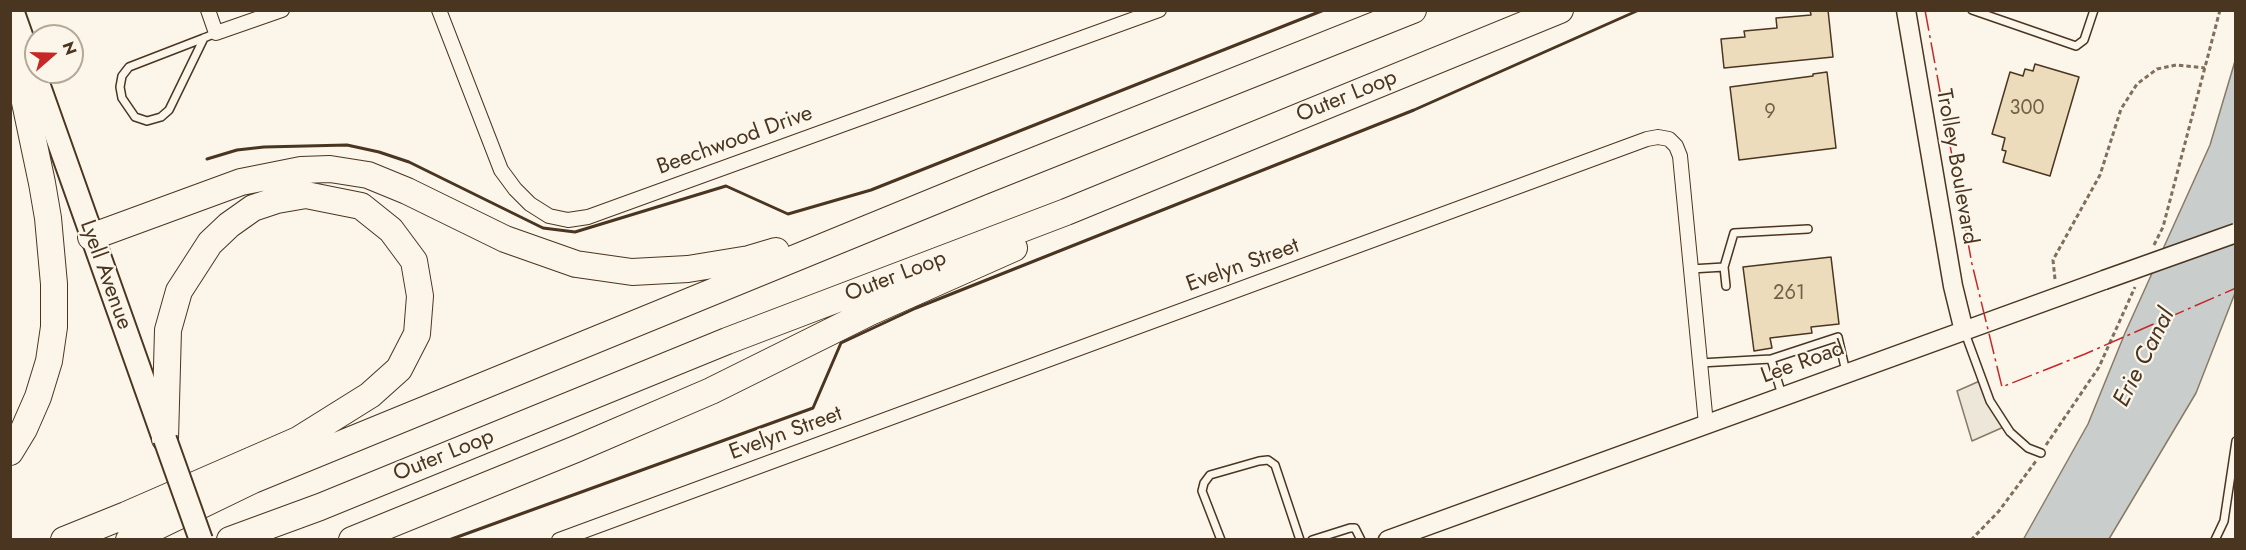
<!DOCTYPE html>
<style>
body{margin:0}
#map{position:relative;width:2246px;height:550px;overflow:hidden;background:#fbf6e9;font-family:Jost,sans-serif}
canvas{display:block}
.frame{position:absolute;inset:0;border:12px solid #4a3520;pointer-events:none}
.north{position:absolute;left:24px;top:24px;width:60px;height:60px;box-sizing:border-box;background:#fbf6e9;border:2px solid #b4a999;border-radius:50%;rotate:70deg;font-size:16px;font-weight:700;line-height:24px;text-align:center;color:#4a3520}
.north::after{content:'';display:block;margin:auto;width:21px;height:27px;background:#c62828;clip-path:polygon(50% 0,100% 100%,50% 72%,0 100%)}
</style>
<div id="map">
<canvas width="2246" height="550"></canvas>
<div class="frame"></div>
<div class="north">N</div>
</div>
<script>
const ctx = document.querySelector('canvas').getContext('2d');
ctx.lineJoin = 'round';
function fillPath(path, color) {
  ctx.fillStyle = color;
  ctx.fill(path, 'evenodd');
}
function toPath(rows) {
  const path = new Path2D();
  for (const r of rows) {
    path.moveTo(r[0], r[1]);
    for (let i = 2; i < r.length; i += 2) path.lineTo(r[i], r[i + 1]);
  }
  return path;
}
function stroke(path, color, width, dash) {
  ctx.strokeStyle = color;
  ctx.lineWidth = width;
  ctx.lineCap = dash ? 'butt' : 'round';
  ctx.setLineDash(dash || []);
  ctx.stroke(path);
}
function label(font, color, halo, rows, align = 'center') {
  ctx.font = font + ' Jost,sans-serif';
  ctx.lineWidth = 4.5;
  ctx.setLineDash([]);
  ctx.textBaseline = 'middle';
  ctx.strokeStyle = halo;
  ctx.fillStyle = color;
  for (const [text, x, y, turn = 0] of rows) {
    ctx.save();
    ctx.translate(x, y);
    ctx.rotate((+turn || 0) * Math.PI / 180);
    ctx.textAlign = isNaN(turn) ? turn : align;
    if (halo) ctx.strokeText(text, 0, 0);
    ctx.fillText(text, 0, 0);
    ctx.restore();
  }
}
const parking = toPath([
 [1982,380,2006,426,1972,441,1957,391,1982,380]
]);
const water = toPath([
 [2235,61,2235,293,2196,393,2109,539,2023,540,2088,424,2125,333,2210,145,2235,61]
]);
const building = toPath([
 [1810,10,1828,10,1833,57,1724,68,1721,39,1745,37,1744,31,1777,28,1776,18,1811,15,1810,10],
 [2035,64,2079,77,2050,176,2003,162,2006,151,2002,150,2005,138,1992,134,2010,72,2023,76,2025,69,2033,71,2035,64],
 [1827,72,1836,148,1739,160,1730,87,1813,76,1813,74,1827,72],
 [1831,257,1839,324,1811,327,1812,333,1770,338,1772,348,1754,351,1743,267,1831,257]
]);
const path = toPath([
 [2154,245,2163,227,2220,10],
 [2055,279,2053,260,2100,175,2121,109,2137,84,2157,69,2176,65,2205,68],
 [2046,445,2099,367,2135,287],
 [1971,540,1999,511,2036,461]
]);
const service = toPath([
 [1972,10,2076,46,2084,40,2094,10],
 [204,38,169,110,161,117,147,121,135,117,122,98,120,87,122,76,129,67,204,38,216,33],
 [1724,267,1726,286],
 [1691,269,1724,267,1734,233,1808,229],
 [1965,333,1990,401,2010,432,2028,448,2041,453],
 [1771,359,1838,337,1846,372],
 [1700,363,1771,359,1782,395],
 [1221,540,1202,491,1204,483,1210,475,1259,461,1268,460,1275,465,1300,540],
 [1312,540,1350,528,1355,528,1361,540],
 [2215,540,2224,521,2236,441]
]);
const minor = toPath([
 [208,10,216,33,282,10],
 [439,10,501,170,515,189,530,204,549,216,568,220,588,217,1159,10],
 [559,540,1647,139,1658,137,1669,139,1676,146,1680,156,1706,424]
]);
const tertiary = toPath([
 [1906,10,1953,286,1964,331],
 [1388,540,2104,280]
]);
const primary = toPath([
 [12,10,163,436]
]);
const motorway = toPath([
 [10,31,42,183,48,218,54,284,54,327,49,361,38,397,24,429,10,452],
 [91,237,241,182,301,170,330,169,368,175,407,191,505,239,576,264,632,272,688,269,749,259,776,251],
 [64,540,126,515,298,440,370,395,399,369,417,334,420,296,414,261,391,230,361,206,306,195,277,200,253,208,229,225,210,243,179,291,168,330,165,439],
 [129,540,253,480,981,182,1413,10],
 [230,540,320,507,727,341,1066,212,1560,10],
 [352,540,576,449,711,391,870,312,1014,248]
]);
const tertiaryBridge = toPath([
 [2104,280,2236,233]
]);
const primaryBridge = toPath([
 [165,439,201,540]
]);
const wall = toPath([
 [207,159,237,150,264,147,347,145,379,152,409,162,543,228,575,232,726,186,788,214,871,190,1324,10],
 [449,540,813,408,841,343,916,308,1414,110,1639,10]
]);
const power = toPath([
 [1925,10,1972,264,2002,387,2085,354,2236,288]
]);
const numberNames = [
 ["300",2027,109],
 ["9",1770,113],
 ["261",1789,294]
];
const streetNames = [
 ["Outer Loop",1347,97,-22],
 ["Beechwood Drive",735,141,-20],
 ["Trolley Boulevard",1956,167,80],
 ["Evelyn Street",1243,266,-20],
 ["Lyell Avenue",105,275,70],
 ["Outer Loop",896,277,-21],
 ["Lee Road",1803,363,-20],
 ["Evelyn Street",786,434,-20],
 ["Outer Loop",444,456,-22]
];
const waterNames = [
 ["Erie Canal",2145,358,-63]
];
fillPath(parking, '#ede7d9');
stroke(parking, '#887966', 1.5);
fillPath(water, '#c9cecd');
stroke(water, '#887966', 1.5);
fillPath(building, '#ecdcbc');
stroke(building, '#4a3520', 1.5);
stroke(service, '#4a3520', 10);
stroke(minor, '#4a3520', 16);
stroke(tertiary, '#4a3520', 21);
stroke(primary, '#4a3520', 26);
stroke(motorway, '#4a3520', 28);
stroke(path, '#7f6f5c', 3, [4.5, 3]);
stroke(service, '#fbf6e9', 7);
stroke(minor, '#fbf6e9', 14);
stroke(tertiary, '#fbf6e9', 18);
stroke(primary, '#fbf6e9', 22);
stroke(motorway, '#fbf6e9', 26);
stroke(tertiaryBridge, '#4a3520', 21, []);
stroke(primaryBridge, '#4a3520', 26, []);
stroke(tertiaryBridge, '#fbf6e9', 18);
stroke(primaryBridge, '#fbf6e9', 22);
stroke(wall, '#4a3520', 3);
stroke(power, '#c62828', 1.5, [21, 4.5, 3, 4.5]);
label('20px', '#725f47', null, numberNames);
label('22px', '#4a3520', '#fbf6e9', streetNames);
label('italic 24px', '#4a3520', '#fbf6e9', waterNames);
</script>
